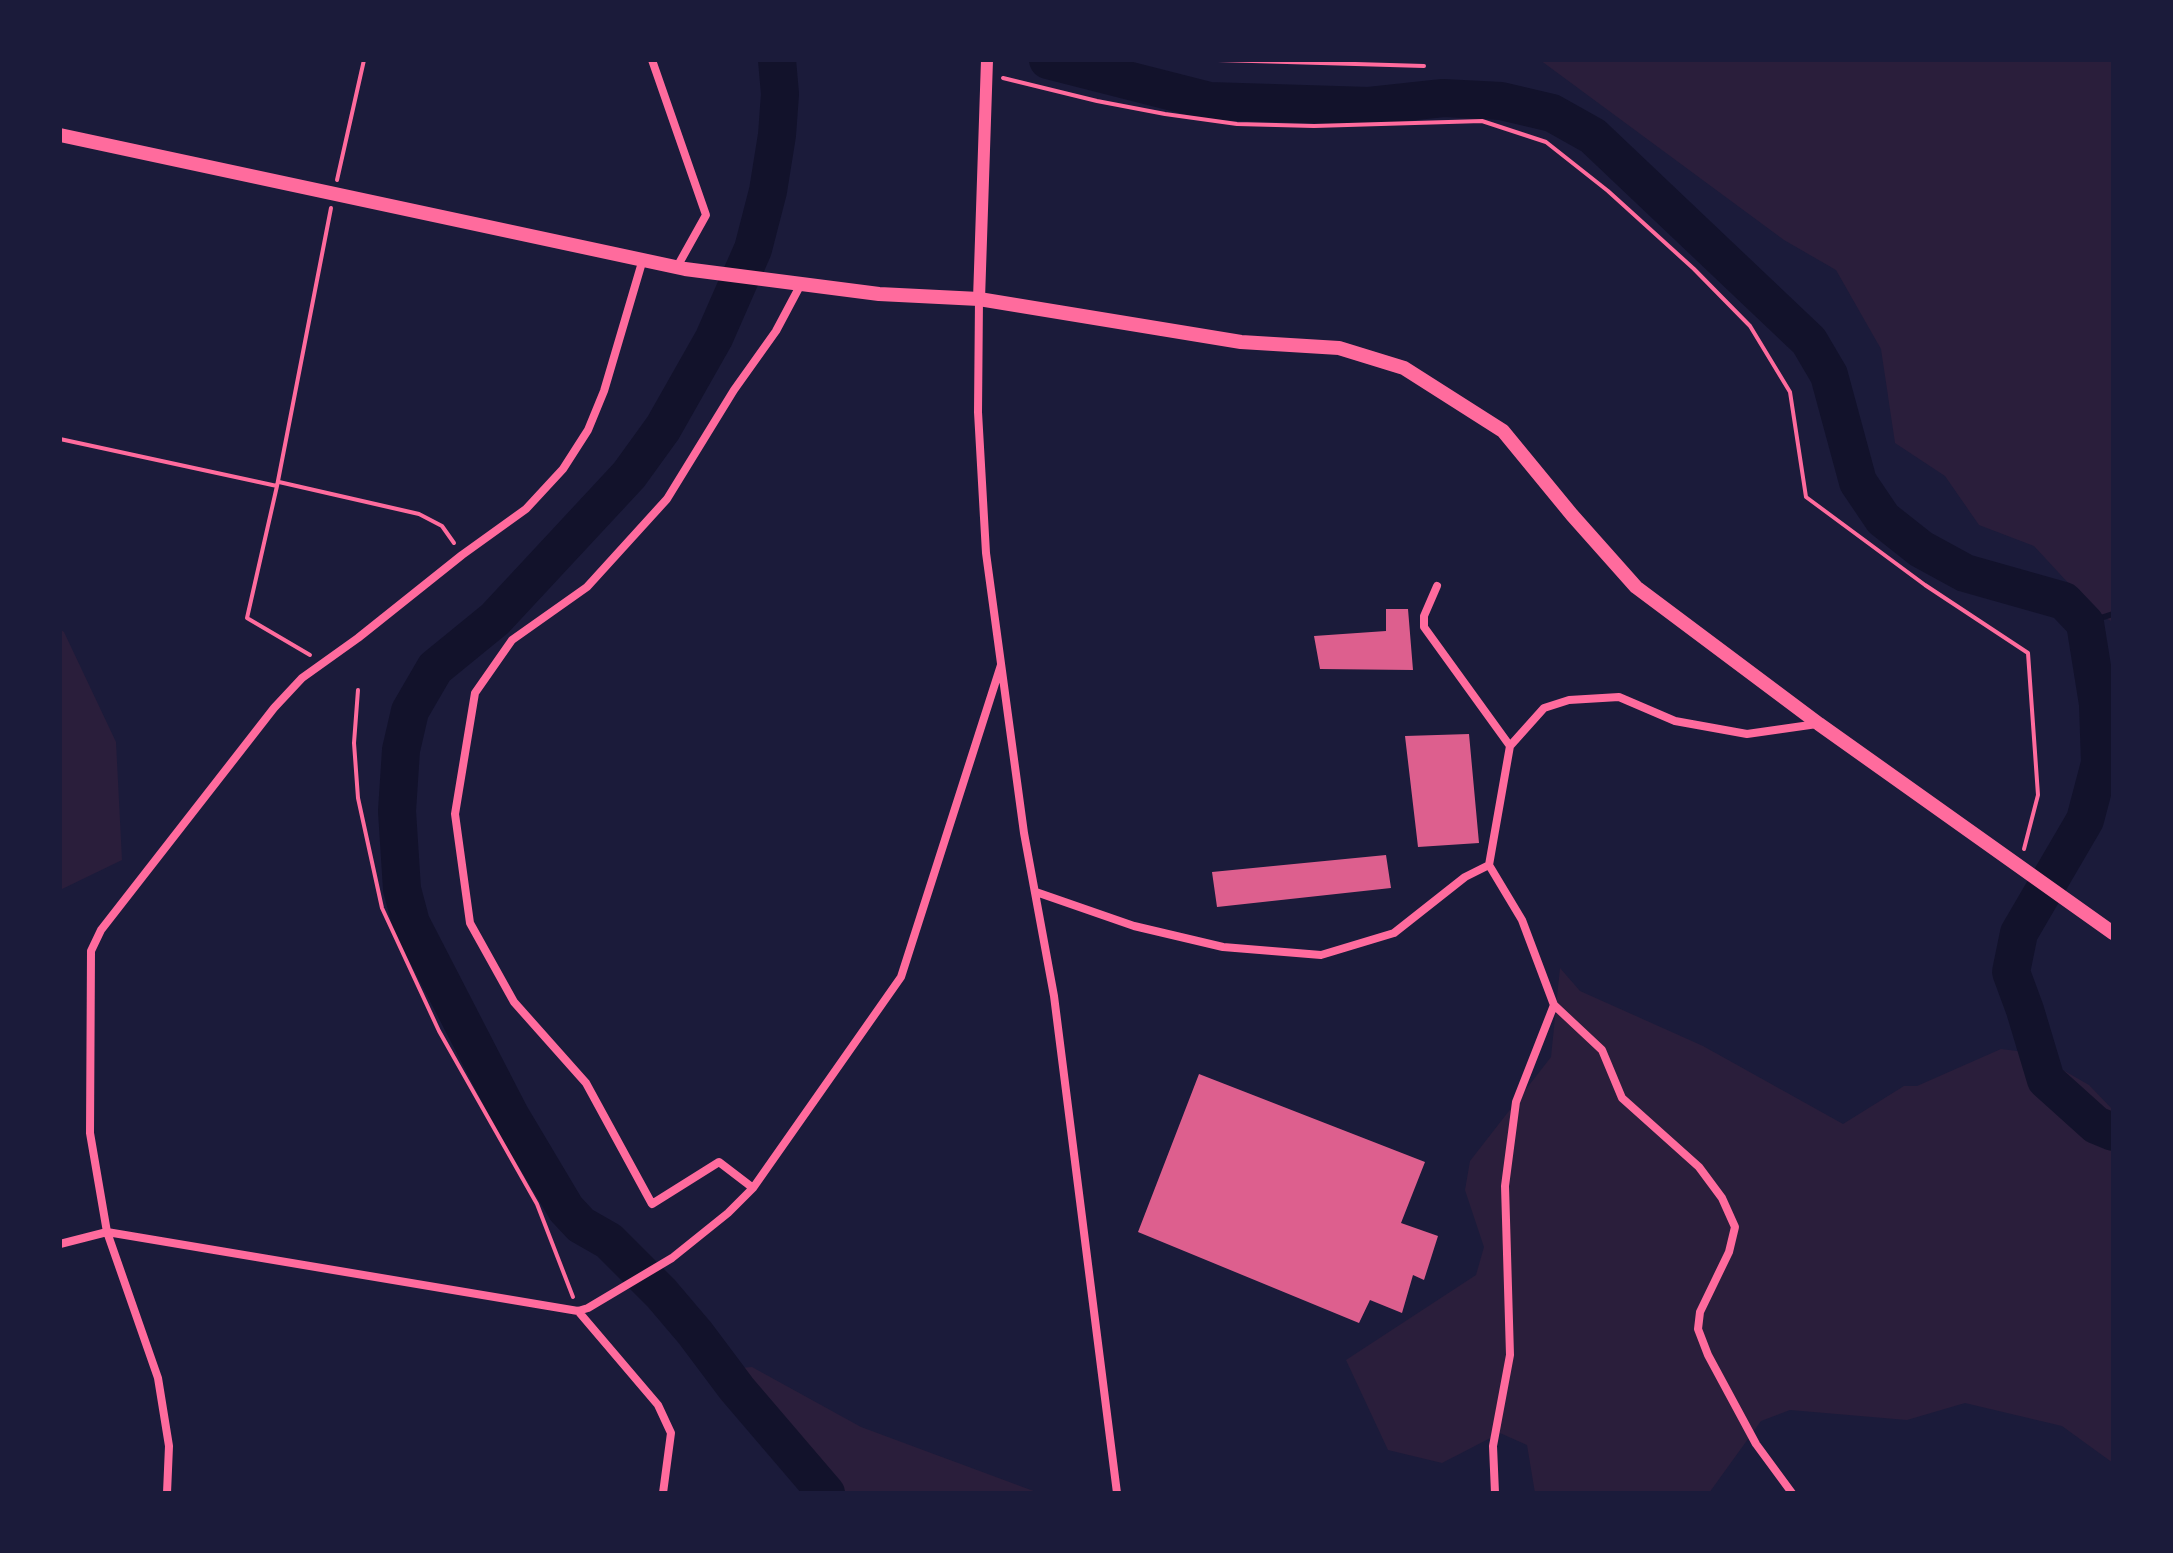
<!DOCTYPE html>
<style>
body{margin:0}
#map{position:relative;width:2173px;height:1553px;overflow:hidden;background:#1b1b3a;font-family:"PT Sans Narrow",sans-serif}
canvas{display:block}
.frame{position:absolute;inset:0;border:62px solid #1b1b3a;pointer-events:none}
</style>
<div id="map">
<canvas width="2173" height="1553"></canvas>
<div class="frame"></div>
</div>
<script>
const ctx = document.querySelector('canvas').getContext('2d');
ctx.lineJoin = 'round';
function fillPath(path, color) {
  ctx.fillStyle = color;
  ctx.fill(path, 'evenodd');
}
function toPath(rows) {
  const path = new Path2D();
  for (const r of rows) {
    path.moveTo(r[0], r[1]);
    for (let i = 2; i < r.length; i += 2) path.lineTo(r[i], r[i + 1]);
  }
  return path;
}
function stroke(path, color, width, dash) {
  ctx.strokeStyle = color;
  ctx.lineWidth = width;
  ctx.lineCap = dash ? 'butt' : 'round';
  ctx.setLineDash(dash || []);
  ctx.stroke(path);
}
const green = toPath([
 [1540,60,2113,60,2113,622,2096,613,2034,546,1979,525,1945,476,1895,443,1881,349,1836,270,1784,240],
 [60,629,64,632,116,742,122,860,60,890],
 [1560,968,1580,991,1703,1046,1843,1124,1904,1086,1917,1086,2001,1049,2033,1053,2089,1085,2113,1110,2113,1463,2062,1426,1965,1403,1907,1420,1790,1410,1761,1421,1709,1493,1535,1493,1527,1445,1500,1433,1442,1463,1388,1450,1346,1360,1476,1275,1484,1247,1465,1190,1470,1161,1551,1057],
 [752,1367,861,1427,1039,1493,816,1493,791,1460,721,1400,718,1370]
]);
const stream = toPath([
 [2085,623,2113,614]
]);
const river = toPath([
 [777,60,780,94,777,135,768,191,753,249,714,338,663,428,629,475,495,619,435,668,410,711,401,750,397,811,402,889,411,923,510,1115,566,1209,581,1225,609,1241,661,1293,695,1333,737,1389,826,1493],
 [1048,60,1209,101,1369,106,1443,98,1501,101,1552,113,1593,136,1809,341,1829,375,1858,482,1883,519,1921,549,1965,573,2064,601,2085,623,2098,704,2100,763,2085,820,2019,933,2011,972,2025,1010,2046,1080,2096,1125,2113,1132]
]);
const building = toPath([
 [1386,609,1408,609,1413,670,1320,669,1314,636,1386,631],
 [1469,734,1479,843,1418,847,1405,736],
 [1386,855,1391,888,1217,907,1212,872],
 [1199,1074,1425,1162,1401,1223,1438,1236,1424,1280,1413,1275,1402,1313,1370,1300,1359,1323,1138,1232]
]);
const path = toPath([
 [1218,60,1424,66],
 [1003,78,1097,101,1165,114,1237,124,1314,126,1482,121,1546,142,1608,191,1694,269,1750,326,1790,392,1806,497,1925,585,2028,653,2038,795,2024,849],
 [337,180,364,60],
 [60,439,277,486],
 [279,482,419,514,442,526,454,543],
 [310,655,247,618,277,486,331,208],
 [358,690,354,743,358,798,382,908,439,1031,537,1204,573,1297]
]);
const minor = toPath([
 [652,60,706,215,677,267],
 [979,299,978,412,986,553,1024,833,1054,996,1117,1493],
 [1437,586,1424,616,1424,627,1510,746],
 [1489,865,1522,920,1554,1005,1602,1050,1622,1098,1699,1167,1722,1198,1735,1227,1729,1252,1700,1312,1698,1329,1708,1355,1756,1444,1792,1493],
 [1036,892,1134,926,1223,947,1321,955,1394,933,1465,877,1489,865,1510,746,1544,708,1569,700,1619,697,1675,721,1747,734,1817,724],
 [753,1188,719,1162,652,1204,586,1083,514,1002,470,923,455,814,475,693,512,640,587,587,667,499,734,390,776,331,801,284],
 [60,1244,107,1232,578,1311,588,1308,672,1258,728,1213,753,1188,901,977,1001,665],
 [578,1311,658,1405,671,1433,663,1493],
 [167,1493,169,1446,158,1378,107,1232,90,1133,91,951,101,930,274,708,302,678,358,638,462,555,526,509,563,469,588,430,604,391,643,259],
 [1495,1493,1493,1446,1510,1355,1505,1186,1516,1102,1554,1005]
]);
const tertiary = toPath([
 [979,299,987,60]
]);
const primary = toPath([
 [60,135,685,269,879,294,979,299,1241,342,1339,348,1404,368,1503,431,1572,515,1636,587,1819,724,2113,933]
]);
fillPath(green, '#2a1e3b');
stroke(stream, '#12122b', 6);
stroke(river, '#12122b', 38);
fillPath(building, '#dd5f8e');
stroke(path, '#ff6b9d', 4);
stroke(minor, '#ff6b9d', 8);
stroke(tertiary, '#ff6b9d', 12);
stroke(primary, '#ff6b9d', 14);
</script>
